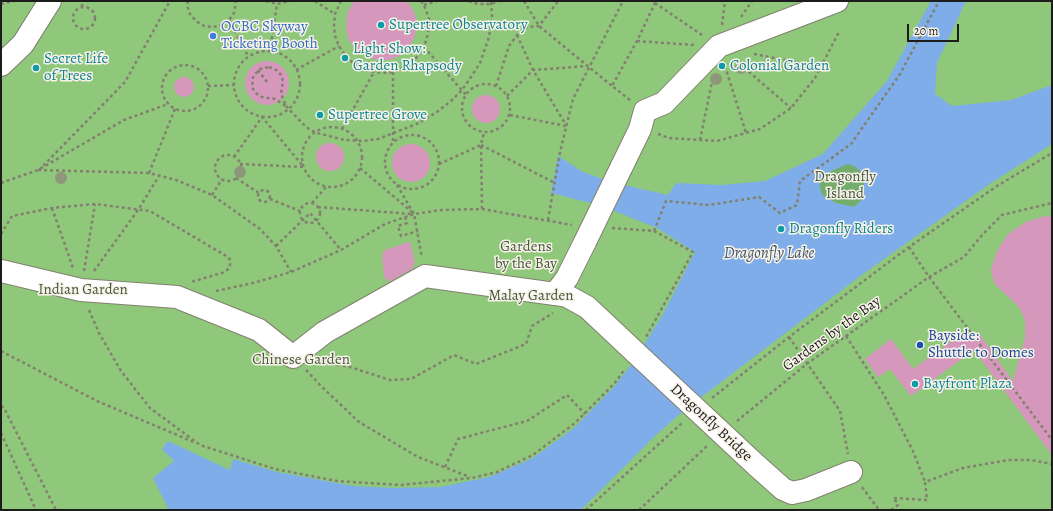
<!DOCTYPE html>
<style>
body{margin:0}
#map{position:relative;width:1053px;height:511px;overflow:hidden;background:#e9e3c2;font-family:Alegreya,serif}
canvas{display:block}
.frame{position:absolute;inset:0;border:2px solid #1c1c1c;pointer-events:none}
.scale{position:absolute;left:907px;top:24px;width:52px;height:18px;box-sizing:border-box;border:2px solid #1c1c1c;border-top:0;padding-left:5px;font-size:12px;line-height:14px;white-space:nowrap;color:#1c1c1c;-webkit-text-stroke:3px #f7f3e8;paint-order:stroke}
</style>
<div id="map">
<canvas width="1053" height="511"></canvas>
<div class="frame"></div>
<div class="scale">20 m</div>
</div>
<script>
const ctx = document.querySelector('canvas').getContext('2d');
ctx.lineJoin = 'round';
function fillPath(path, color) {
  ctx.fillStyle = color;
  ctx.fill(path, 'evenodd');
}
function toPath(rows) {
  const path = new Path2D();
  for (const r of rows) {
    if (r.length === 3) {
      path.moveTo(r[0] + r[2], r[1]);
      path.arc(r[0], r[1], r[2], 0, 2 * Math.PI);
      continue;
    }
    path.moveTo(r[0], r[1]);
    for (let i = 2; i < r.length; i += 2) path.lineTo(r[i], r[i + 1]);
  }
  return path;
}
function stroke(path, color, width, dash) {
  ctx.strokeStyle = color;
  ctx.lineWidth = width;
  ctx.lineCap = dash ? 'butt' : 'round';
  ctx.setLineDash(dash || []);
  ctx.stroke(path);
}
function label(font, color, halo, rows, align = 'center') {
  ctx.font = font + ' Alegreya,serif';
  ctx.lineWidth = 3;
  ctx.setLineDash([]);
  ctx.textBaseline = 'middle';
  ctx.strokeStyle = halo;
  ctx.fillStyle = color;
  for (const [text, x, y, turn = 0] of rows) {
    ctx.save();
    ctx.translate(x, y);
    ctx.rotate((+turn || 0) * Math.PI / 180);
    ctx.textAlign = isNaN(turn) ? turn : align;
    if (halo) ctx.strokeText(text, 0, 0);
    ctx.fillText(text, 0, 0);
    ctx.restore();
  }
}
const green = toPath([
 [1,1,1052,1,1052,510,1,510]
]);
const forest = toPath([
 [848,163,856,167,862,172,864,183,864,196,860,202,854,207,836,203,822,195,820,188,819,182,831,171]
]);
const water = toPath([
 [931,1,966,1,937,63,935,94,952,106,1011,100,1052,85,1052,144,991,183,863,274,687,408,657,434,581,510,169,510,153,478,174,461,162,449,168,441,230,470,233,459,277,472,353,486,394,488,440,487,489,477,533,458,574,428,614,387,633,362,662,316,695,252,657,228,602,206,551,193,558,156,583,172,611,182,668,195,676,183,721,185,765,181,823,154,887,81],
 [848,164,856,167,861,172,864,183,864,196,860,202,854,207,836,203,822,195,820,188,820,182,831,171]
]);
const building = toPath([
 [354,1,407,1,414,11,417,23,415,36,409,48,399,56,393,59,380,61,367,57,356,50,348,39,346,26,347,13],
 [267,83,22],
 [184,87,10],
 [486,109,14],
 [330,157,14],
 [411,163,19],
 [1045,216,1052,217,1052,455,974,350,911,396,890,369,878,377,865,359,891,339,913,369,964,332,969,339,978,332,1013,381,1025,337,1025,320,1019,307,994,283,991,270,997,251,1008,234,1026,222],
 [410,242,415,262,412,269,390,281,387,281,384,276,382,255,385,250,403,244]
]);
const path = toPath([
 [188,1,187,5,190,14,196,21,204,26,213,27,222,25,229,20,234,13,236,1],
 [266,1,277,4,290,1],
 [315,1,335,14],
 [341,1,335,14,334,25,335,36,339,46,347,58,360,68,374,72,383,73,393,72,405,67,416,58,424,47,428,34,429,19,424,5,421,1],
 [469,1,478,4,490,4,500,1],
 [524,1,539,26,612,86],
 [655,3,702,35],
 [1,4,14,1],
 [424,5,437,1],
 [82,7,82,1],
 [84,18,11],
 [741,17,752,1],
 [229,20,248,56],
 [722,25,725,1],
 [517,35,533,70,566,125],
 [637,41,694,45],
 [424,47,466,95],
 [270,51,277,4],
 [267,84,33],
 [754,54,821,67],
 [735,60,791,108],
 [185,88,23],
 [725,66,746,133],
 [269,67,278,71,281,75,283,81,281,94,286,106,275,99,262,97,257,94,253,89,252,80,254,75,260,69,269,67],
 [258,70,267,82],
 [296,70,339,46],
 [393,72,393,141],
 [486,108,24],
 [208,86,234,85],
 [496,86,509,46,517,35,527,27,539,26,558,1],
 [507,96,533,70,588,66],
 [630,100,612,86,637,41,655,3,657,1],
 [510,115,566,126],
 [332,157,30],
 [342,129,374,72],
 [658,134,669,138,717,141,760,129,791,108,815,78,839,32],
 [412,162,27],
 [700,140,712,82],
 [481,145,555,183],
 [228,168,13],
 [234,157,262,117,303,166],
 [240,164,303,167],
 [439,164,481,145],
 [360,168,412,212],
 [38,170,149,173,176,180,212,195,260,229,276,246,291,272],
 [39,170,125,82,170,1],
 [149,173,175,109],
 [236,178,259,193],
 [1,183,38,170,124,120,168,104],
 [397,185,414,214,422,258],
 [264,196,6],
 [212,195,222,179],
 [270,199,300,211],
 [310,213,10],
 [312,203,326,187],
 [318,207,412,214],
 [52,208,73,268],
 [482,209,481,145,484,132],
 [405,217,407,223,398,226,401,236,418,231],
 [548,220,560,152,573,99,623,1],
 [612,228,654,231,693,252,646,337],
 [654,231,666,201,709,205,759,197,780,213,797,205,800,181,851,144,900,74,939,1],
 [1,234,12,216,52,208,95,204,150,211,228,257,230,260,230,267,225,272,191,282],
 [276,246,310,213,341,250],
 [909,247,929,277,1052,440],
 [84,271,95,204],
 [94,271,138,210,159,176],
 [216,291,253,283,291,272,341,250,385,224,414,214,441,210,482,209,572,225],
 [89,310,99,333,121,371,150,408,200,445,275,469,337,481,400,485,472,478,497,472,533,455,575,423,614,384,625,369],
 [846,336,884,395,913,451,925,482],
 [789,337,840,411,848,454],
 [1,351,97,401,196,443],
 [319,362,350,367,390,380,411,379,454,355,476,364,526,344,532,326,553,313],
 [306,370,322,387,359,422,418,457,470,477],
 [712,398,789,337,909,247,997,186,1052,153],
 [1,406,4,408,56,510],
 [737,421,808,363,929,277,964,257,983,234,1002,215,1052,203],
 [1,433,36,510],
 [445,467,458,439,527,421,567,395,585,414],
 [862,487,879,510],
 [894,498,927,500,925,482,963,468,1008,460,1031,460,1052,464],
 [586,510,682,423],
 [639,510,707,446],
 [891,510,898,505,894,498]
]);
const minor = toPath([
 [1,65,23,44,50,1],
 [621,168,640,129,645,111,664,103,719,46,837,1],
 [1,271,81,290,177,297,259,330,293,357,325,332,425,276,555,294,567,278,585,242],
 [555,294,567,296,587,307,636,353],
 [756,465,783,489,792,493,806,490,851,472]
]);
const pathBridge = toPath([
 [286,106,302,123,309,129,317,133,345,140,363,141,378,139,419,123,437,112,451,101,462,90,471,77,480,63,489,37,492,16,491,1]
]);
const minorBridge = toPath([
 [585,242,621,168],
 [636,353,756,465]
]);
const trees = [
 [741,68],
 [716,79],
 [240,172],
 [61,178]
];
const markers = [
 [381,25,4,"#0f9aa8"],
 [213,36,4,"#3f7fe0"],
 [345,58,4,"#0f9aa8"],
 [722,66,4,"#0f9aa8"],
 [36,68,4,"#0f9aa8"],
 [320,115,4,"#0f9aa8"],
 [781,229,4,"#0f9aa8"],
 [920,345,4,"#1a4fb4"],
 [915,384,4,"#0f9aa8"]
];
const cultureNames = [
 ["Supertree Observatory",389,25],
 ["Light Show:",353,49],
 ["Garden Rhapsody",353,66],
 ["Secret Life",44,59],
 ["of Trees",44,76],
 ["Colonial Garden",730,66],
 ["Supertree Grove",328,115],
 ["Dragonfly Riders",789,229],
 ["Bayfront Plaza",923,384]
];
const shopNames = [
 ["OCBC Skyway",221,27],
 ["Ticketing Booth",221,44]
];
const parkNames = [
 ["Dragonfly",845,177],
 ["Island",845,194],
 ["Gardens",526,247],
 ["by the Bay",526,264],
 ["Indian Garden",83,290],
 ["Malay Garden",531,296],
 ["Chinese Garden",301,360]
];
const streetNames = [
 ["Gardens by the Bay",832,334,-36],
 ["Dragonfly Bridge",711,423,43]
];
const transitNames = [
 ["Bayside:",928,336],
 ["Shuttle to Domes",928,353]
];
const waterNames = [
 ["Dragonfly Lake",769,254]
];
fillPath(green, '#8fc77b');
fillPath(forest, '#73ac6b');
fillPath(water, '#7fade9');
fillPath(building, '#d597bb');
stroke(minor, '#82806f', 24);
stroke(path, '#82806f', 2.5, [3, 3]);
stroke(minor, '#fff', 22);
stroke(minorBridge, '#82806f', 24, []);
stroke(pathBridge, '#82806f', 2.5, [3, 3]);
stroke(minorBridge, '#fff', 22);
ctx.fillStyle = '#8e9779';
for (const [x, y] of trees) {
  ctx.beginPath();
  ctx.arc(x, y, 6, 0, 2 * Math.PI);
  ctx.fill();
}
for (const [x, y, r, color] of markers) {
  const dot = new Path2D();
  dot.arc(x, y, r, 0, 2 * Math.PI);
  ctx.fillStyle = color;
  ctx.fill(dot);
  stroke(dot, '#f7f3e8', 1.5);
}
label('15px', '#0d838f', '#f7f3e8', cultureNames, 'left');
label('15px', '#366cbe', '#f7f3e8', shopNames, 'left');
label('15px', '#44583d', '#f7f3e8', parkNames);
label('15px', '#1c1c1c', '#f7f3e8', streetNames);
label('15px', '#164399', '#f7f3e8', transitNames, 'left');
label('italic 16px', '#44566e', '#f7f3e8', waterNames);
</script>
